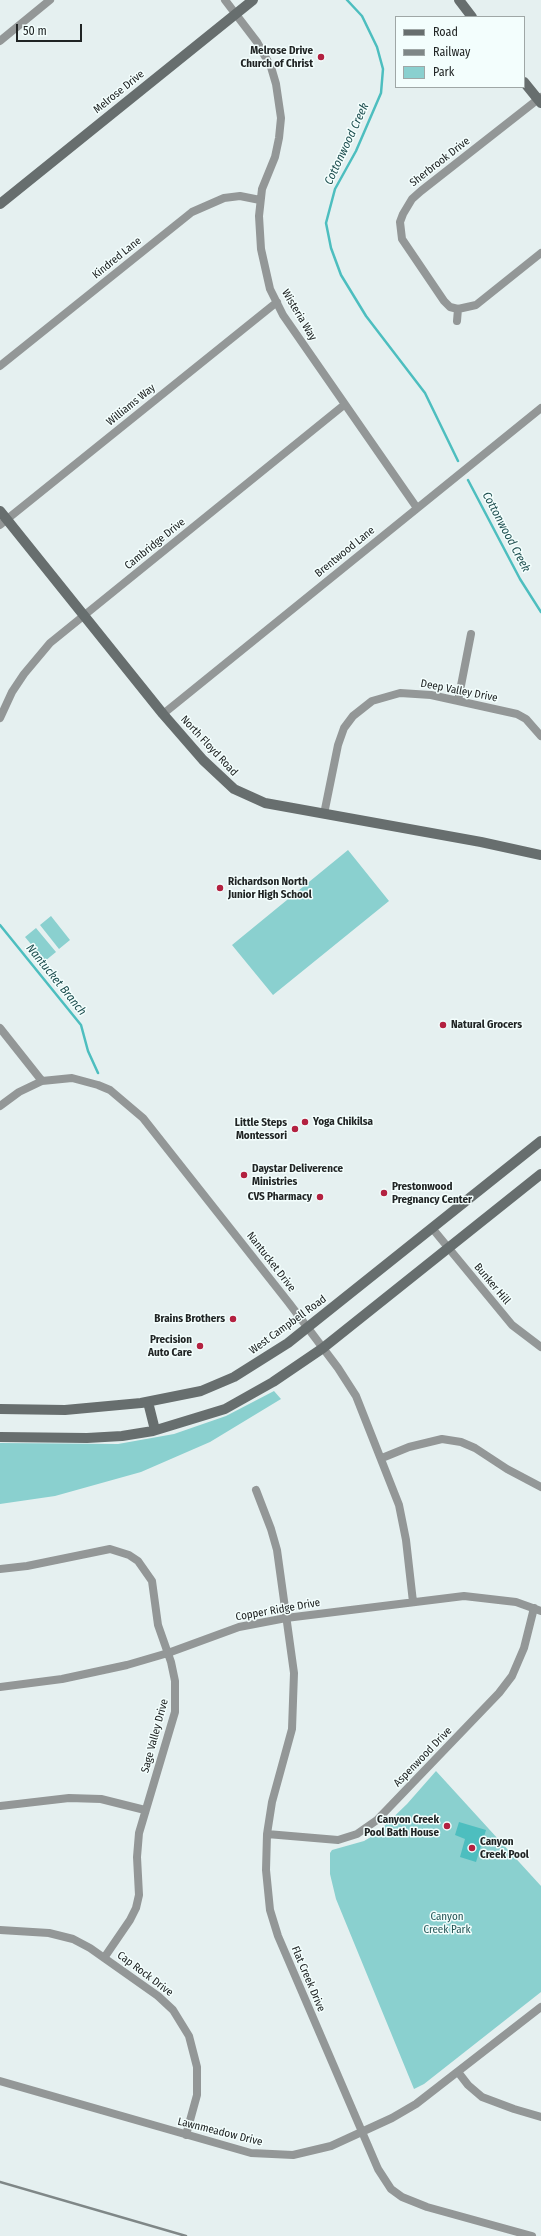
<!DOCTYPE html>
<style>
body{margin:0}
#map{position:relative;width:541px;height:2236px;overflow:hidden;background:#e5f0f0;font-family:"Fira Sans Condensed",sans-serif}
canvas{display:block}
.legend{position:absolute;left:395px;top:16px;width:130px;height:72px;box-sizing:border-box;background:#f3fefd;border:1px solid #9fa7a6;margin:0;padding:5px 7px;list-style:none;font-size:12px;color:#202424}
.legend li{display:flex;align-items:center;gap:8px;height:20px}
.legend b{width:20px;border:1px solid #9fa7a6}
.scale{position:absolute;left:16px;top:24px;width:66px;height:18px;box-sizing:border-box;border:2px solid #202424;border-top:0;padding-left:5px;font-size:12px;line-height:14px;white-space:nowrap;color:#202424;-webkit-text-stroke:3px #f3fefd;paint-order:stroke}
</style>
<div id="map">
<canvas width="541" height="2236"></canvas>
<ul class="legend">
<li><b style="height:5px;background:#676e6e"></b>Road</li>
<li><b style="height:5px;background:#7f8787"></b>Railway</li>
<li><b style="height:11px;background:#8ad0cf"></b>Park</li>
</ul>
<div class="scale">50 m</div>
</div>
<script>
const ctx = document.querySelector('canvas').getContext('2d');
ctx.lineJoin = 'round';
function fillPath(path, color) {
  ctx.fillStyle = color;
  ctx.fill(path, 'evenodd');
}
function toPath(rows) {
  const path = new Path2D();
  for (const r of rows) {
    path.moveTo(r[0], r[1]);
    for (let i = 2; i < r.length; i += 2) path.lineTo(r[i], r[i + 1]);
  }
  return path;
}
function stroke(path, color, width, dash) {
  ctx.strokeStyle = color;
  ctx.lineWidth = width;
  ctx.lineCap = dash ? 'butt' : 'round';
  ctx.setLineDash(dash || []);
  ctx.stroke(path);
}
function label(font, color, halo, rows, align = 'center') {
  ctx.font = font + ' "Fira Sans Condensed",sans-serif';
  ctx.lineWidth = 3;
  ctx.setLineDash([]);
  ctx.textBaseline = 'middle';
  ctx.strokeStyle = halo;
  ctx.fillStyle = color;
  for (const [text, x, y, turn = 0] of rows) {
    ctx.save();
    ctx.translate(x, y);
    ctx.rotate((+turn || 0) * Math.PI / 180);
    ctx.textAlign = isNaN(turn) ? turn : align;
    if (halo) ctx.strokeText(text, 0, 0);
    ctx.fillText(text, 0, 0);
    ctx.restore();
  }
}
const green = toPath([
 [348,850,389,901,273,995,232,945],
 [51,916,70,940,59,949,40,925],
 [36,928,56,952,45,961,25,937],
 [274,1391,281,1399,210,1442,141,1472,55,1496,0,1504,0,1443,118,1444,174,1434,226,1416],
 [436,1771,541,1886,541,1992,424,2084,414,2089,336,1899,330,1874,330,1853,332,1850,364,1841,376,1834,407,1804]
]);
const water = toPath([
 [459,1822,486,1830,476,1862,460,1857,465,1839,455,1835]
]);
const stream = toPath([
 [347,0,362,16,377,47,383,69,381,93,356,151,335,189,326,223,331,248,341,275,366,316,425,393,458,461],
 [468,480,520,579,541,612],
 [0,925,81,1025,88,1051,98,1073]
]);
const street = toPath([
 [225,0,257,42,271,67,276,84,281,118,279,138,275,157,262,189,259,216,261,249,270,289,283,315,417,508],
 [0,41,50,0],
 [458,309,476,305,541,253],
 [457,321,458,309,450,307,444,301,402,239,400,222,403,214,412,199,421,191,541,97],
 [0,366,192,212,224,198,240,196,260,200],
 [0,525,277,302],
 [458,701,471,634],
 [163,714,541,408],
 [0,718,12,692,24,674,50,643,344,405],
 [324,814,338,745,344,728,353,716,372,701,400,693,431,695,517,714,526,719,541,736],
 [0,1028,42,1081],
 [0,1106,19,1092,42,1081,72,1078,98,1085,110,1090,143,1118,289,1303,338,1368,356,1396,399,1505,406,1540,413,1602],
 [432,1228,512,1325,541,1347],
 [382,1458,409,1447,442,1439,461,1442,475,1448,507,1469,541,1487],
 [256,1490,271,1529,277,1550,294,1673,292,1729,272,1802,267,1834,266,1870,270,1910,278,1936,378,2169,391,2189,402,2197,427,2207,532,2236],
 [0,1569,27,1566,110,1549,129,1555,138,1561,152,1581,158,1625,171,1662,175,1681,175,1712,139,1833,137,1857,139,1895,136,1908,130,1920,104,1958],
 [0,1687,62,1679,127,1665,168,1653,239,1627,286,1618,464,1596,516,1602,541,1611],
 [0,1806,69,1798,101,1799,145,1810],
 [267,1834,338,1840,357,1834,377,1820,499,1693,512,1676,524,1648,534,1608],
 [0,1930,49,1933,73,1939,90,1948,158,1996,173,2010,189,2036,197,2067,197,2095,186,2135],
 [458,2072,468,2085,482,2097,514,2109,541,2117],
 [0,2081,251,2153,293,2155,331,2146,392,2118,416,2104,541,2007]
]);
const secondary = toPath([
 [459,0,472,17],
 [524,82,541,103],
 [0,204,253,0],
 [0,511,163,714,203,760,234,789,265,803,481,842,541,855],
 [148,1402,155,1430],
 [0,1409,65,1410,141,1403,201,1391,234,1377,288,1343,541,1141],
 [0,1437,87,1438,122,1436,153,1431,225,1409,273,1382,323,1348,541,1174]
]);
const rail = toPath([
 [0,2182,186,2236]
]);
const markers = [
 [321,57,4,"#b32140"],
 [220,888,4,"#b32140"],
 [443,1025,4,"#b32140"],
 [305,1122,4,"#b32140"],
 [295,1129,4,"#b32140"],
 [244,1175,4,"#b32140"],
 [384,1193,4,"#b32140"],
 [320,1197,4,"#b32140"],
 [233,1319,4,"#b32140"],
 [200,1346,4,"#b32140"],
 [447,1826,4,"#b32140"],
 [472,1848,4,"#b32140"]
];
const poiNames = [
 ["Melrose Drive",313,51],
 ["Church of Christ",313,64],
 ["Richardson North",228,882,"left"],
 ["Junior High School",228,895,"left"],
 ["Natural Grocers",451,1025,"left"],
 ["Yoga Chikilsa",313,1122,"left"],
 ["Little Steps",287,1123],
 ["Montessori",287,1136],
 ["Daystar Deliverence",252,1169,"left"],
 ["Ministries",252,1182,"left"],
 ["Prestonwood",392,1187,"left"],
 ["Pregnancy Center",392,1200,"left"],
 ["CVS Pharmacy",312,1197],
 ["Brains Brothers",225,1319],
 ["Precision",192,1340],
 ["Auto Care",192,1353],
 ["Canyon Creek",439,1820],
 ["Pool Bath House",439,1833],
 ["Canyon",480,1842,"left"],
 ["Creek Pool",480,1855,"left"]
];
const streetNames = [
 ["Melrose Drive",119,92,-39],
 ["Sherbrook Drive",440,162,-38],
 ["Kindred Lane",117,258,-39],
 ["Wisteria Way",299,315,59],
 ["Williams Way",131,405,-39],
 ["Cambridge Drive",155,544,-39],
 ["Brentwood Lane",345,552,-39],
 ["Deep Valley Drive",459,691,11],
 ["North Floyd Road",209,746,47],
 ["Nantucket Drive",271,1262,52],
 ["Bunker Hill",492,1284,50],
 ["West Campbell Road",288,1325,-36],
 ["Copper Ridge Drive",278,1610,-10],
 ["Sage Valley Drive",155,1736,-75],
 ["Aspenwood Drive",423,1757,-46],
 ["Cap Rock Drive",145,1974,37],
 ["Flat Creek Drive",308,1979,67],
 ["Lawnmeadow Drive",220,2132,14]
];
const parkNames = [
 ["Canyon",447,1917],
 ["Creek Park",447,1930]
];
const waterNames = [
 ["Cottonwood Creek",347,144,-65],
 ["Cottonwood Creek",506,532,62],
 ["Nantucket Branch",56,980,51]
];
fillPath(green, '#8ad0cf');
fillPath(water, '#4dbebf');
stroke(stream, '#4dbebf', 2.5);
stroke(street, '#939797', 8);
stroke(secondary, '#676e6e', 10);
stroke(rail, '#7f8787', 2.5);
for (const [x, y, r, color] of markers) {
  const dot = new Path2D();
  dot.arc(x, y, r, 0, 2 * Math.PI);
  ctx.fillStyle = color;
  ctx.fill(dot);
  stroke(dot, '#f3fefd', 1.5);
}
label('bold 11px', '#202424', '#f3fefd', poiNames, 'right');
label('11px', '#202424', '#f3fefd', streetNames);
label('11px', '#245555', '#f3fefd', parkNames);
label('italic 12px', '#1c4d4e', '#f3fefd', waterNames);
</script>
